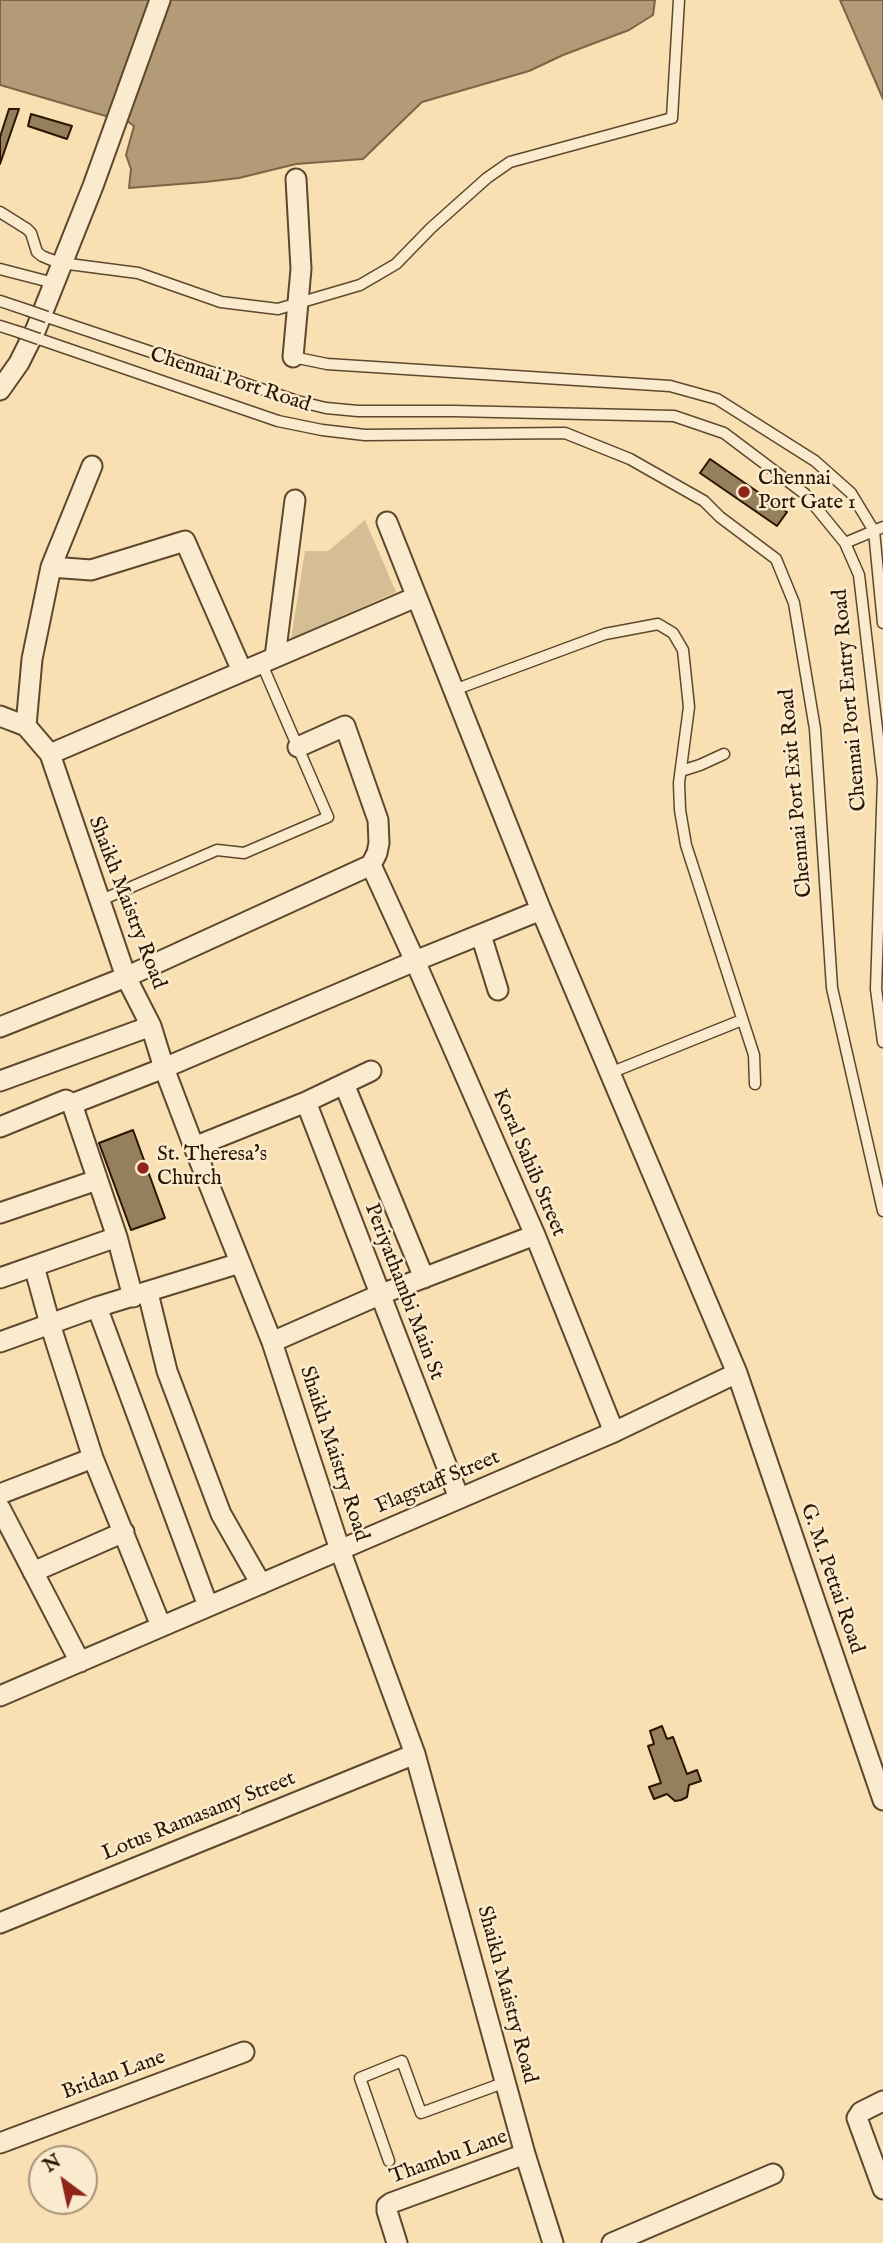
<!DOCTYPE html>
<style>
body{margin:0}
#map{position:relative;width:883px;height:2243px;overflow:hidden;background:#f8e0b3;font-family:"IM FELL English",serif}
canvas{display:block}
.north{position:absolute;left:28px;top:2145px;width:70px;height:70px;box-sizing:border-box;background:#faebce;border:2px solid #a6957c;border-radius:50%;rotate:327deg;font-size:19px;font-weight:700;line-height:28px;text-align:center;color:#291500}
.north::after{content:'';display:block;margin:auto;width:24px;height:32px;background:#8f2418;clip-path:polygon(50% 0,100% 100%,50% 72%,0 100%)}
</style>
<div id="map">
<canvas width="883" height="2243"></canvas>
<div class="north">N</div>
</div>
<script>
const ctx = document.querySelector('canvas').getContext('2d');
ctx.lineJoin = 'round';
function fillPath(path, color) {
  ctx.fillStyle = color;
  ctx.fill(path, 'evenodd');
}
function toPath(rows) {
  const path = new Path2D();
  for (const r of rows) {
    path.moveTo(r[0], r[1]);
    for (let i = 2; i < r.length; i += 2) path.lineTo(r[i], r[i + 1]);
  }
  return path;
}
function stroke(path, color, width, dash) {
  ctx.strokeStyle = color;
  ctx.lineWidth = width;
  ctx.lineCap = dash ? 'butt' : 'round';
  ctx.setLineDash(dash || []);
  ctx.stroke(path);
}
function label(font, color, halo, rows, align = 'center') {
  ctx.font = font + ' "IM FELL English",serif';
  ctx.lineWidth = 5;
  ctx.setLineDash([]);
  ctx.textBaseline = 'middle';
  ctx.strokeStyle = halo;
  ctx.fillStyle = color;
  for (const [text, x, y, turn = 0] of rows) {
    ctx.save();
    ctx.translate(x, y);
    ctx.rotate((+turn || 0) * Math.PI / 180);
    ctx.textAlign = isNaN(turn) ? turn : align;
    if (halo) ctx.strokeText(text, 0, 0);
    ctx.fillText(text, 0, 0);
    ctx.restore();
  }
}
const green = toPath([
 [365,520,396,592,291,639,305,551,328,551]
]);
const water = toPath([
 [0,0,151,0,109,117,0,85,0,0],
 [170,0,655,0,653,15,629,30,563,55,529,71,422,102,363,159,296,164,239,178,205,182,129,188,131,169,126,155,134,126,126,120,170,0],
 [840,0,883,0,883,99,867,62,840,0]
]);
const building = toPath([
 [9,109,19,109,0,164,0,137,9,109],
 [31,114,72,126,67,139,28,126,31,114],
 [710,459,787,512,777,526,700,473,710,459],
 [133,1130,165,1218,131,1230,99,1143,133,1130],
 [662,1726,667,1739,673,1737,687,1774,697,1770,701,1781,689,1785,687,1797,681,1800,675,1801,667,1794,654,1799,649,1787,661,1783,648,1746,654,1744,650,1731,662,1726]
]);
const service = toPath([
 [0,212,27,229,31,233,37,252,42,256,49,259,61,263,138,273,221,302,278,309,360,285,396,264,431,228,487,178,510,162,672,118,679,0],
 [0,269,54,283],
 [0,301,27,310],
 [47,317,297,401,326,408,358,411,453,411,674,416,724,433,805,494,845,543,859,575,883,780,876,989,883,1042],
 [0,326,19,332],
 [39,339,278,421,322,430,365,435,565,433,630,459,704,501,720,517,776,559,794,603,815,729,832,988,883,1211],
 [293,357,327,364,670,386,717,399,815,461,851,493,874,531,883,623],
 [845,543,883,527],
 [454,690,605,634,658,624,673,633,683,650,689,707,679,783,680,810,686,845,754,1055,755,1084],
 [681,771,700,765,724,754],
 [99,901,217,850,244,853,328,817,261,662],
 [610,1073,742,1020],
 [389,2161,360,2078,402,2061,421,2113,506,2082]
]);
const minor = toPath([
 [293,357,301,269,296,179],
 [0,390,19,363,36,329,93,186,160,0],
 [387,522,541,910,737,1373,883,1800],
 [51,567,91,570,185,541,242,671],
 [275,657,295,500],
 [0,716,26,726,50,754,126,977,151,1026,164,1068,194,1147,272,1342,340,1550,415,1754,525,2154,553,2243],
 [26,726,32,659,51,567,92,466],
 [50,754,416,597],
 [371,865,415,961,535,1235,614,1432],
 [481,935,498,990],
 [0,1027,126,977,371,865,377,853,379,843,378,820,345,726,298,747],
 [0,1081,151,1026],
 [344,1084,424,1278],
 [306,1102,459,1498],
 [72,1104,117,1237,133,1297],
 [0,1127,66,1100,72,1104,164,1068,415,961,541,910],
 [194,1147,306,1102,371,1071],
 [0,1213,97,1180],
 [34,1266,50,1324,93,1458,161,1626],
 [0,1278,117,1237],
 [148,1293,167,1371,221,1514,261,1584],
 [97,1307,208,1606],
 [0,1342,97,1307,240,1263],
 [272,1342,379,1295,535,1235],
 [0,1494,93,1458],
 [0,1508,80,1662],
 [33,1572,124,1532],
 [0,1696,614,1432,737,1373],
 [0,1923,415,1754],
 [883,2101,861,2112,857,2118,883,2189],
 [0,2143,244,2052],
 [397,2243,387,2211,387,2206,391,2203,525,2154],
 [612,2243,773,2174]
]);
const serviceBridge = toPath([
 [27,310,47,317],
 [19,332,39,339]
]);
const markers = [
 [744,492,7,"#8f2418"],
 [143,1168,7,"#8f2418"]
];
const streetNames = [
 ["Chennai Port Road",230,381,18],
 ["Chennai Port Entry Road",851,700,-95],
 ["Chennai Port Exit Road",797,793,-95],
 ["Shaikh Maistry Road",126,903,69],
 ["Koral Sahib Street",528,1163,67],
 ["Periyathambi Main St",403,1292,69],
 ["Shaikh Maistry Road",333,1454,72],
 ["Flagstaff Street",438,1483,-23],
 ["G. M. Pettai Road",831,1579,71],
 ["Lotus Ramasamy Street",199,1817,-22],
 ["Shaikh Maistry Road",506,1995,75],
 ["Bridan Lane",114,2076,-20],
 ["Thambu Lane",449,2158,-20]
];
const poiNames = [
 ["Chennai",758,480],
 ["Port Gate 1",758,504],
 ["St. Theresa's",157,1156],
 ["Church",157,1180]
];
fillPath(green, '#d5bd95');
fillPath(water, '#b29b76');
stroke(water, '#7b6547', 2);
fillPath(building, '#957f5d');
stroke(building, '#291500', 2);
stroke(service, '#5d482d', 13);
stroke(minor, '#5d482d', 23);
stroke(service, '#faebce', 10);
stroke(minor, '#faebce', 19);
stroke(serviceBridge, '#5d482d', 13, []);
stroke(serviceBridge, '#faebce', 10);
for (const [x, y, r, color] of markers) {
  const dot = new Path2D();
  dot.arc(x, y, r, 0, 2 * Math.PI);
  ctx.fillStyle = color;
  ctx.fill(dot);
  stroke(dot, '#faebce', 2.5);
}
label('21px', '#291500', '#faebce', streetNames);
label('21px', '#291500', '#faebce', poiNames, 'left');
</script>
